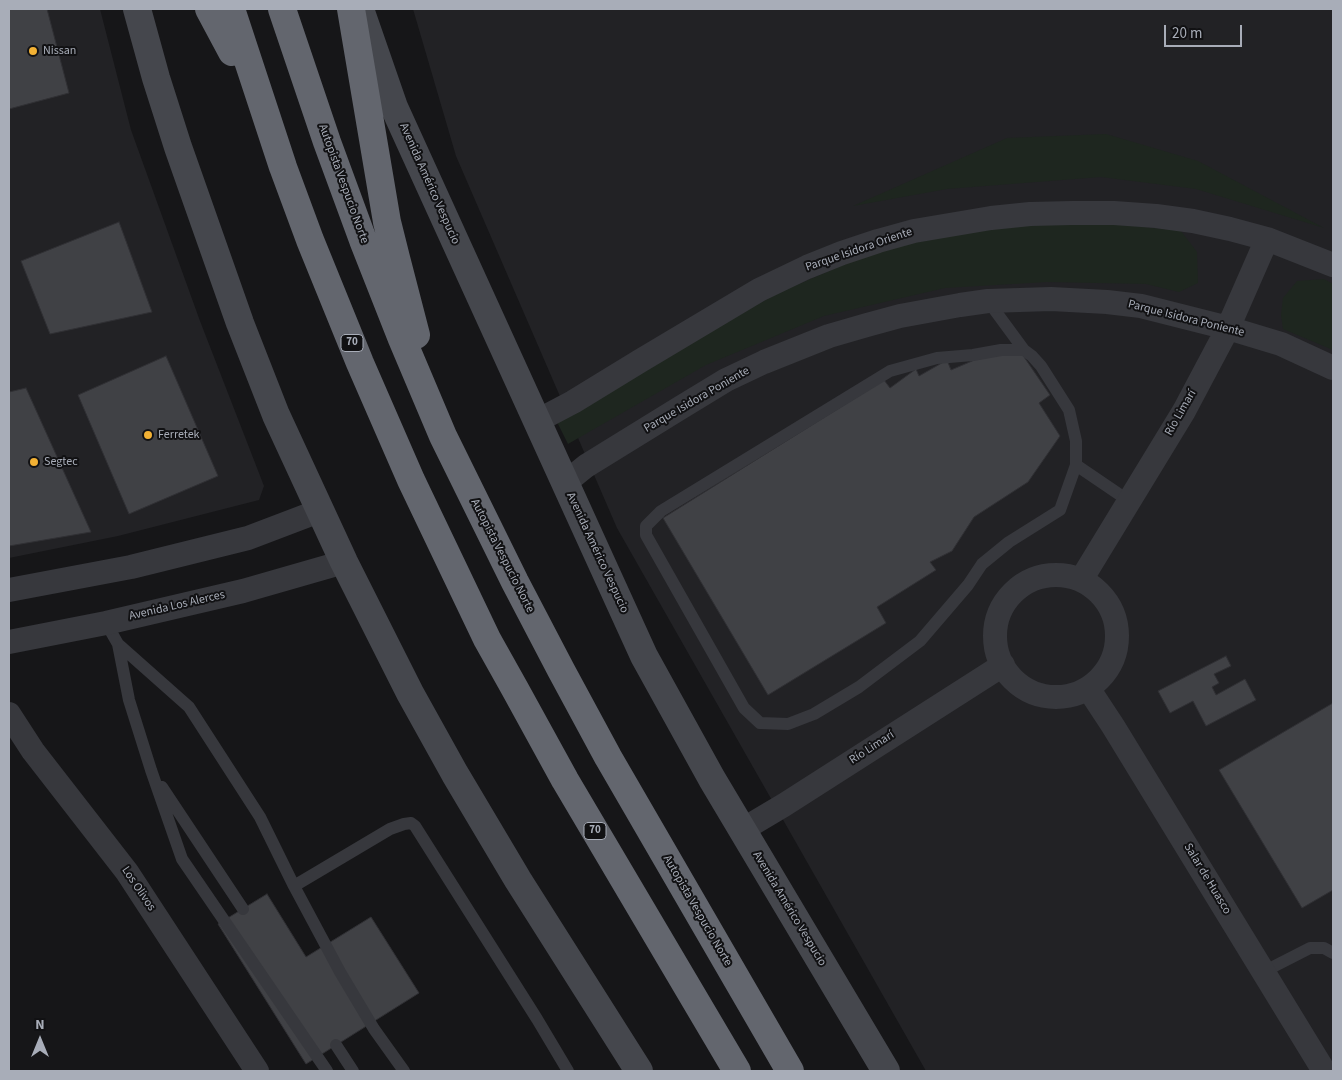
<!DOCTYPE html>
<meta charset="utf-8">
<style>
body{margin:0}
#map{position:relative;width:1342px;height:1080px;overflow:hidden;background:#161618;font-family:"Source Sans 3",sans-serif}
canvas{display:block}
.frame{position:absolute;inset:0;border:10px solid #a8adb8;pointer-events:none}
.north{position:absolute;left:15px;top:1015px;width:50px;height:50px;-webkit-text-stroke:4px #111113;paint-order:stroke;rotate:0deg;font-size:14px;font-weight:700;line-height:20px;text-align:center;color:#a8adb8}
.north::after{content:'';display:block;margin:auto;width:18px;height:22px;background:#a8adb8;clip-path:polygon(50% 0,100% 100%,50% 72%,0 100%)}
.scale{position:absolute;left:1164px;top:25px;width:78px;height:22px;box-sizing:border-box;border:2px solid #a8adb8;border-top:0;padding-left:6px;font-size:15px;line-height:18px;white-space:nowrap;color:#a8adb8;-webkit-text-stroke:4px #111113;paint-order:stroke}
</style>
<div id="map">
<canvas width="1342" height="1080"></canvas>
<div class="frame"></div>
<div class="north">N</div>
<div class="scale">20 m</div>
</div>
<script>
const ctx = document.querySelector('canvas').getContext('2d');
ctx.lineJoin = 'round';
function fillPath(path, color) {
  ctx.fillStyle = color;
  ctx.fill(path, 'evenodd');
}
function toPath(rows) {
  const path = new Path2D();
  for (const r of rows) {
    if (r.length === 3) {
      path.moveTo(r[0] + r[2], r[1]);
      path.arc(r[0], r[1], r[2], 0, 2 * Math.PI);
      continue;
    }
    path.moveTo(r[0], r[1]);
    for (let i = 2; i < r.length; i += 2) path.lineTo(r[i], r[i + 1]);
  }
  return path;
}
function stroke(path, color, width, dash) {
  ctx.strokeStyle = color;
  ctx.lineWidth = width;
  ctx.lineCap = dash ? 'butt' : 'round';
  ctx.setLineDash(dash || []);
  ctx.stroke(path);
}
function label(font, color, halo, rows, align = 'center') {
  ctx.font = font + ' "Source Sans 3",sans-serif';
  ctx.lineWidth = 4;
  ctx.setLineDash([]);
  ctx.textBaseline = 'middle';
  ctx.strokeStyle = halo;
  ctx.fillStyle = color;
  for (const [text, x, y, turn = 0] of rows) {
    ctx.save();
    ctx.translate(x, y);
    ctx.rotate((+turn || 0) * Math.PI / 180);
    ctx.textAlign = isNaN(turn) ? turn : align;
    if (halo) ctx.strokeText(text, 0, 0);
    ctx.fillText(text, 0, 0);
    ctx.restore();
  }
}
const built = toPath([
 [9,9,100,9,131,130,200,321,264,486,259,500,118,536,9,558],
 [413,9,1333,9,1333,1071,926,1071,617,528,456,156]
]);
const green = toPath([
 [1106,134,1198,161,1324,228,1196,189,1101,177,947,189,853,206,1007,138],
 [1061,218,1181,231,1197,252,1198,283,1179,292,1146,284,1047,282,945,288,824,316,706,365,568,444,557,422,661,357,780,292,855,260,950,229],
 [1324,279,1333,284,1333,350,1283,329,1281,315,1283,298,1297,281]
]);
const building = toPath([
 [9,9,47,9,69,93,9,109,9,9],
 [119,222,152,312,50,334,21,261,119,222],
 [1020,351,1050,395,1039,403,1060,436,1028,482,974,517,952,551,930,562,936,570,877,607,886,623,768,695,663,518,884,380,890,388,916,369,919,376,947,360,951,370,986,355,1020,351],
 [166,356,218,476,129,514,78,395,166,356],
 [26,388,91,532,9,546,9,392,26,388],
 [1226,656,1231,666,1214,674,1219,683,1212,687,1216,695,1245,679,1256,700,1206,726,1193,701,1170,713,1158,691,1226,656],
 [1333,703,1333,890,1302,908,1219,770,1333,703],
 [267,894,306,957,371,917,419,993,306,1064,218,924,267,894]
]);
const lane = toPath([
 [988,301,1024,350,1032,356,1041,366,1069,410,1076,441,1076,465,1060,510,1009,542,982,564,968,585,920,641,859,687,814,714,788,724,760,723,744,708,646,535,646,526,661,511,890,371,937,358,973,355,1001,350,1024,350],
 [1076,465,1129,501],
 [106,623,118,644,129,700,151,770,182,859,327,1071],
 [118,644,189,707,260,817,294,886,340,972,374,1029,404,1071],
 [162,787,243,909],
 [294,886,390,829,404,824,411,823,415,826,537,1019,568,1071],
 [1263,972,1310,948,1324,948,1333,953],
 [336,1045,353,1071]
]);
const street = toPath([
 [537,421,573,402,640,361,759,290,807,267,842,253,878,241,914,231,991,218,1030,214,1072,213,1114,213,1156,216,1193,221,1230,229,1267,239,1333,265],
 [565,483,586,466,680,408,726,380,764,362,829,336,867,325,900,316,960,305,988,301,1051,299,1107,302,1141,306,1228,328,1281,344,1333,368],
 [1056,636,61],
 [1081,580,1184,411,1228,328,1267,239],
 [9,590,131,567,248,538,319,511],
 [9,642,106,623,243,591,344,562],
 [1088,688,1113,726,1324,1071],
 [9,714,33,751,127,872,257,1071],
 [742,830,784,805,1003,665]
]);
const secondary = toPath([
 [137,9,156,78,178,147,240,323,276,415,344,562,410,693,455,774,518,880,639,1071],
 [360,9,394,107,644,656,712,779,886,1071]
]);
const highway = toPath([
 [209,9,232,52],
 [231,9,283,167,310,240,360,363,411,480,487,639,515,689,565,780,737,1071],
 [282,9,327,142,363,240,402,339,443,436,515,582,561,670,608,757,790,1071],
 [351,9,387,222,396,258,416,335]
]);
const markers = [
 [33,51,5,"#f2b134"],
 [148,435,5,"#f2b134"],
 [34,462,5,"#f2b134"]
];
const shields = [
 [352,343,22],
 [595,831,22]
];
const shieldNames = [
 ["70",352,343],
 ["70",595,831]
];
const poiNames = [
 ["Nissan",43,51],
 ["Ferretek",158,435],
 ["Segtec",44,462]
];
const streetNames = [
 ["Autopista Vespucio Norte",343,184,70],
 ["Avenida Américo Vespucio",429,184,66],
 ["Parque Isidora Oriente",859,250,-19],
 ["Parque Isidora Poniente",1186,319,14],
 ["Parque Isidora Poniente",697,400,-30],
 ["Río Limarí",1181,413,-60],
 ["Avenida Américo Vespucio",597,553,65],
 ["Autopista Vespucio Norte",502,556,63],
 ["Avenida Los Alerces",177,606,-13],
 ["Río Limarí",872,748,-33],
 ["Salar de Huasco",1207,879,59],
 ["Los Olivos",138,889,56],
 ["Avenida Américo Vespucio",789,909,59],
 ["Autopista Vespucio Norte",697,911,60]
];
fillPath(built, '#222225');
fillPath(green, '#1e261f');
fillPath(building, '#404145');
stroke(building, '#303034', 1);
stroke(lane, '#37383d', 12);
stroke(street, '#37383d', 24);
stroke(secondary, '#45474d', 28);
stroke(highway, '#63666e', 28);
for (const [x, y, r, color] of markers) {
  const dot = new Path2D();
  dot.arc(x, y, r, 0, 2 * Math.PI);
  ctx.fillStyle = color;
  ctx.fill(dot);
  stroke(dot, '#111113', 2);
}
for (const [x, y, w] of shields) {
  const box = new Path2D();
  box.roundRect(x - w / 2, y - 8.5, w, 17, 4);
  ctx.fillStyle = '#111113';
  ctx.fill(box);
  stroke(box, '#a8adb8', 1);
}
label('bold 11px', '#a8adb8', null, shieldNames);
label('12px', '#a8adb8', '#111113', poiNames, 'left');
label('12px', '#a8adb8', '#111113', streetNames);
</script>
